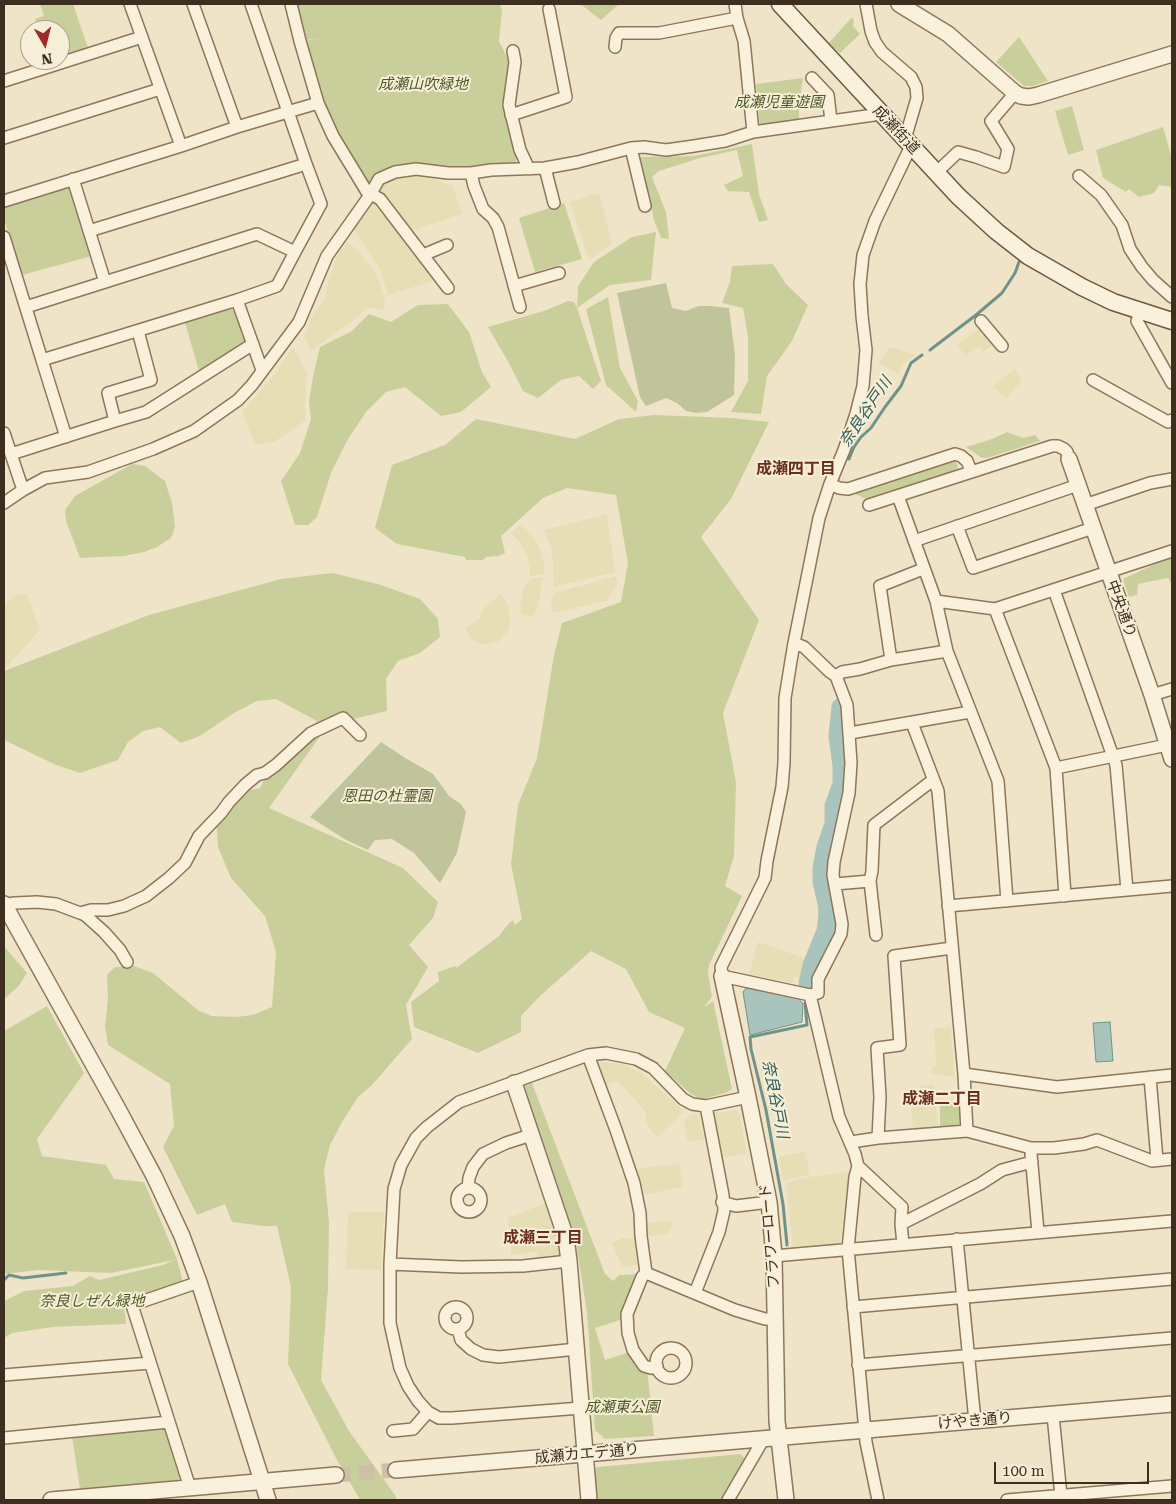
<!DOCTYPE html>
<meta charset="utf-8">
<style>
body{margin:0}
#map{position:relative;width:1176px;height:1504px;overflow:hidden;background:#f0e4c8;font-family:"Roboto Serif",serif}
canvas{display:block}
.frame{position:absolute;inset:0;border:5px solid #3d2e20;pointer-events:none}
.north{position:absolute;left:20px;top:20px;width:50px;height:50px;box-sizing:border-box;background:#f7eed8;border:1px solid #ada18e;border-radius:50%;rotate:172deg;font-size:14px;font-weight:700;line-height:20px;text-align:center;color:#3d2e20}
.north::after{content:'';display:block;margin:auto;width:18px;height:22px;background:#9e2a2b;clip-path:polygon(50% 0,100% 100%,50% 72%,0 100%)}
.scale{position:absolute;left:994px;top:1462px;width:155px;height:22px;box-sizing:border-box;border:2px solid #3d2e20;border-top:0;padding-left:6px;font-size:15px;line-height:18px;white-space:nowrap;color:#3d2e20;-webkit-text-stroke:4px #f7eed8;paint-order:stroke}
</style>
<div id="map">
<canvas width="1176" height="1504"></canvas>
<div class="frame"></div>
<div class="north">N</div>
<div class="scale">100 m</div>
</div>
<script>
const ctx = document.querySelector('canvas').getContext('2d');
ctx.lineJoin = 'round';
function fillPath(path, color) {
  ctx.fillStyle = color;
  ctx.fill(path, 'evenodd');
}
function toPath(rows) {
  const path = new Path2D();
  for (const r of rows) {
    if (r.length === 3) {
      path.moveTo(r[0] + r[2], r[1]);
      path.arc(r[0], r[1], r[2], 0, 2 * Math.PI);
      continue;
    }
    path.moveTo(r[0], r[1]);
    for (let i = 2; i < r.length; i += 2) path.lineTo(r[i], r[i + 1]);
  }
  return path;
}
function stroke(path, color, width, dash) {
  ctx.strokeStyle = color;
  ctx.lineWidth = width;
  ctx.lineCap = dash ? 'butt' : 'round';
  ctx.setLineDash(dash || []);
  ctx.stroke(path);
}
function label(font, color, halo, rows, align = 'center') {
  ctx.font = font + ' "Roboto Serif","Noto Sans JP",serif';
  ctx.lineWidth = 4;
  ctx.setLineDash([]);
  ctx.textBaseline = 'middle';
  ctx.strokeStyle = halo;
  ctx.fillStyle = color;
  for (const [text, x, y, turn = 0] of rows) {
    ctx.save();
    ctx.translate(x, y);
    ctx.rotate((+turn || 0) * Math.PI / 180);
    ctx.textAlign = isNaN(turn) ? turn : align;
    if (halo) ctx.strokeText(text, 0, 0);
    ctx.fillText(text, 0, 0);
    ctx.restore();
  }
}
const farmland = toPath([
 [420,174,453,186,462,214,413,230,376,190,382,182,391,177],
 [599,193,612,244,589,260,570,202],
 [373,203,416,253,431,275,433,281,388,295,380,269,352,227,369,204],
 [347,241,356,249,372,268,379,281,385,302,384,310,369,308,311,351,304,337,312,316,325,299,328,283,338,254],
 [979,329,995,344,983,352,979,347,965,356,957,344],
 [293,347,307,374,305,406,306,420,274,442,255,444,242,412,274,375],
 [890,347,916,355,904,363,898,374,879,363],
 [1015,368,1021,382,1006,398,993,387],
 [607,514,615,572,554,587,552,549,544,530],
 [521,524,534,537,542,554,545,568,544,574,530,576,530,568,527,555,519,541,510,533],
 [616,576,618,584,606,601,553,613,551,604,554,593],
 [543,577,538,607,533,617,522,614,520,608,523,590,527,582,533,578],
 [27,594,40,630,4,670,4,605,16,595],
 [501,594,509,607,510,625,508,631,499,641,484,645,472,640,465,628,481,618,481,611],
 [758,942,807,959,801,978,794,977,793,983,749,974],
 [951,1027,954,1077,930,1073,933,1067,936,1065,934,1029],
 [595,1061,626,1065,640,1072,684,1111,676,1120,657,1137,646,1124,646,1112,619,1082,616,1081,605,1085],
 [934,1085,938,1126,913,1130,911,1097,919,1094,921,1086],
 [736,1110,739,1112,747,1153,722,1158,713,1118,713,1113],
 [694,1114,699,1117,704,1139,687,1142,684,1121,689,1116],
 [805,1151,810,1175,783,1180,779,1157],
 [679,1163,683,1187,642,1195,634,1170],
 [849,1172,840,1244,793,1248,786,1183,808,1177],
 [548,1202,557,1226,561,1250,560,1256,538,1259,537,1252,511,1255,508,1218],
 [348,1212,384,1212,381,1270,346,1269],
 [666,1221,674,1223,668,1234,648,1236,646,1224],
 [623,1238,634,1239,637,1265,622,1267,612,1243]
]);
const green = toPath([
 [40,4,73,4,88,48,60,57,60,30,39,30,35,19,44,16],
 [291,4,500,4,502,11,499,41,509,61,505,87,505,116,518,157,513,165,463,169,411,166,368,189,336,133,320,96,305,41,320,38,300,41],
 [576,4,619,4,601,20,583,6],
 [852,17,854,21,853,26,860,34,840,53,828,44],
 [1019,37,1048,81,1033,86,1024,86,996,62],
 [803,78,799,104,799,119,760,126,756,84],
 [1072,106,1084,150,1068,155,1055,111],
 [1163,127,1172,159,1172,187,1159,185,1154,193,1139,197,1129,189,1126,192,1103,178,1096,150],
 [752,144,759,194,768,220,759,222,749,192,728,191,724,185,743,176,737,150,700,158,659,171,652,177,666,212,669,239,661,238,654,220,640,157,694,156],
 [71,187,92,256,22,275,4,219,4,206],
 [564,203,582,259,535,272,519,218],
 [656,232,651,280,610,285,577,308,578,286,594,262,632,237],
 [773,264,786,284,808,305,792,341,767,376,761,414,731,412,748,381,748,336,743,308,722,303,730,282,732,266],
 [608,297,620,368,638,401,636,412,606,385,586,309],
 [568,301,574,302,577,308,601,381,593,389,579,376,561,380,538,398,523,391,510,365,488,327,544,311],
 [448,304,469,332,482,372,491,387,461,412,441,416,405,387,386,392,366,412,348,439,331,473,317,517,308,525,295,525,281,481,300,453,311,419,309,402,313,376,320,347,352,331,369,314,391,322,418,305],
 [228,308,234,311,244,338,244,343,199,371,185,323],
 [654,415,732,418,769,422,731,499,701,537,759,620,723,713,736,782,734,856,725,886,742,896,709,965,708,973,712,997,704,1007,713,1001,732,1089,728,1092,701,1100,691,1094,665,1071,685,1028,649,1012,626,969,591,951,540,996,521,1016,521,1032,478,1053,414,1027,411,1002,439,981,438,972,455,966,456,968,499,936,509,923,513,920,515,925,522,919,511,864,518,805,537,758,554,655,562,623,621,602,628,563,616,495,567,488,543,498,501,536,505,553,498,556,486,557,483,560,466,560,465,557,397,544,375,528,392,465,445,445,476,419,575,439,619,419],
 [1007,432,1023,438,1035,435,1040,441,987,458,982,458,966,447,992,439],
 [952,460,956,462,958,467,955,473,868,500,851,492],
 [132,464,145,466,165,481,172,503,175,527,171,538,157,547,144,552,124,556,80,558,66,521,65,510,75,496],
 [1172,558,1172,585,1168,578,1138,584,1137,595,1129,597,1123,579,1155,564],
 [332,573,378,584,420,599,438,619,440,637,420,653,398,661,386,679,387,711,328,725,269,808,403,868,438,902,433,918,409,945,428,967,406,1005,412,1039,372,1085,358,1097,342,1122,330,1145,324,1170,329,1222,328,1288,321,1380,349,1431,395,1495,397,1500,360,1500,337,1460,288,1364,291,1287,277,1226,264,1226,232,1222,225,1204,197,1215,163,1147,174,1126,170,1084,108,1045,105,1027,108,998,107,975,115,967,134,966,153,973,199,1011,212,1016,236,1017,253,1015,272,1007,276,952,265,916,231,878,218,847,216,817,236,793,260,788,264,780,278,771,308,735,317,721,276,699,257,701,234,713,200,736,181,743,160,727,143,731,128,742,118,760,80,773,56,765,4,740,4,671,149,615,281,579],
 [4,946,27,973,18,987,4,999],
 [47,1006,84,1073,37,1139,42,1156,106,1165,114,1179,144,1182,177,1259,183,1282,139,1296,124,1304,126,1324,53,1327,12,1333,4,1338,4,1301,24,1291,73,1286,90,1276,99,1280,163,1265,174,1260,111,1273,39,1270,4,1274,4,1031],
 [532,1083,605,1274,613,1281,619,1275,641,1274,623,1319,595,1328,605,1360,632,1351,647,1368,654,1436,605,1439,595,1430,587,1312,576,1243,519,1088],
 [959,1103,962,1121,958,1126,940,1127,940,1106],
 [167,1428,180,1476,177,1481,80,1489,72,1436],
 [741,1454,746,1460,723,1500,597,1500,595,1470,597,1467]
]);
const cemetery = toPath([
 [666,283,672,308,686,311,699,306,710,306,729,308,735,355,734,395,707,412,696,413,686,411,677,403,666,398,646,406,640,397,617,293],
 [381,742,407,759,433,774,449,796,461,804,466,812,457,853,440,883,414,853,392,839,375,840,368,850,346,840,310,817]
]);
const water = toPath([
 [746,988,798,998,803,1004,802,1022,750,1035,743,992,746,988],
 [1110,1022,1113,1061,1096,1062,1093,1023,1110,1022]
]);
const stream = toPath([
 [930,350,976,315,1002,293,1015,273,1019,262],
 [849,459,854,447,861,437,871,428,885,407,901,386,911,363,922,355],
 [787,1245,783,1204,766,1110,751,1049,750,1037,807,1025,805,1003],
 [4,1280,9,1275,23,1278,66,1273]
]);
const river = toPath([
 [808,984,812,965,826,931,828,915,827,903,822,882,822,868,826,847,834,824,834,806,842,784,842,766,838,736,841,707]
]);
const tertiaryTunnel = toPath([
 [336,1475,396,1470]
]);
const minor = toPath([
 [130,4,181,146],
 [193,4,237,127],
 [291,4,300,41,318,103,333,136,367,192,380,199,448,288],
 [735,4,737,18,744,41,753,132],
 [866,4,871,31,875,42,882,52,911,77,916,87,917,98,905,139],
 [615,47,616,38,619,33,659,33,737,18],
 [513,51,515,62,509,105,520,150,529,169],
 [812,78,828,95,831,121],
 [4,81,142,37],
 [511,115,566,97,549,9],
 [4,138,160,89],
 [631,148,645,206],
 [545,168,554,203],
 [471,173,474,186,483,209,493,218,498,227,520,307],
 [936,173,958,152,976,157,1004,167,1008,149,991,121,1015,93],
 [1079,176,1101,195,1122,225,1130,249,1142,267,1153,280,1172,297],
 [73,179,105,282],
 [4,201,181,146,237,127,318,103],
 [89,231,306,164],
 [4,237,42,360,237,300,277,286,295,252],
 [423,255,447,245],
 [514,286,559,273],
 [237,300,262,370],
 [26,307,257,234,295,252,321,204,306,164,251,4],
 [1140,312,1137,321,1172,383],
 [981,321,1002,346],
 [42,360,66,437],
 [1093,380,1168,422,1172,420],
 [115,421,108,393,151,380,138,331],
 [4,433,23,490],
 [11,454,115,421,146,412,253,344],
 [830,484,839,488,848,489,955,454,961,456,967,461,971,471],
 [898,496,936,601,947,651,998,781,1007,901],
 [4,503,23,490,45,478,88,472,153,449,194,431,238,400,252,385,299,322,327,256,370,195,379,179,395,172,416,169,448,173,471,173,491,170,545,168,578,162,631,148,644,147,666,150,694,146,725,141,753,132,881,114],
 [869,505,1052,446,1058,446,1064,449,1067,452,1069,459],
 [1085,505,1150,483,1172,479],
 [957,526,973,568,1093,528],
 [914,541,1078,485],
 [1054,590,1116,765,1127,890],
 [936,601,995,609,1172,551],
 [995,609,1056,768,1065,896],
 [794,643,804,647,830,672,836,676,847,705,851,763,849,793,834,862,833,875,842,924,841,934,818,979,818,993,810,995,722,976,721,967,765,878,767,861,782,787,784,763,785,698,791,661,794,643,819,518,830,484,844,450,856,414,863,386,866,350,862,316,860,284,863,255,875,221,911,146],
 [891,660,880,586,923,569],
 [836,676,842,672,860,669,891,660,947,651],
 [1152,695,1172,689],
 [912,723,938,791,964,1074,967,1131],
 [850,733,970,712],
 [1056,768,1172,744],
 [870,881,876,935],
 [835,884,870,881,872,871,874,825,933,780],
 [4,905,15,903,37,902,56,904,80,913,91,910,108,910,124,906,146,896,169,878,185,863,199,836,221,813,229,802,245,785,257,775,265,773,276,765,311,733,343,718,360,735],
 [948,906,1172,886],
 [80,913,85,915,104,932,120,950,127,962],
 [810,995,839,1117,855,1154,858,1166,855,1177,848,1249,866,1442,878,1500],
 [588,1055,616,1130,634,1183,640,1213,641,1236,646,1273,642,1277,627,1314,628,1333,633,1350,644,1366,651,1368,657,1366],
 [964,1074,1057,1087,1172,1075],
 [1150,1077,1157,1160],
 [878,1138,880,1097,877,1048,900,1045,894,956,952,948],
 [851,1142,878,1138,967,1131,1031,1148,1054,1148,1084,1144,1097,1140,1152,1161,1172,1159],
 [1031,1154,1038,1232],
 [858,1166,902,1207,901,1224,903,1244],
 [468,1188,469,1178,473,1167,483,1154,506,1143,531,1135],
 [469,1200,12],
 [722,1202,736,1206,769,1202],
 [901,1224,980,1184,1002,1170,1032,1162],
 [957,1239,975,1421],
 [774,1256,1172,1221],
 [390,1264,461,1267,523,1266,569,1261],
 [646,1273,735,1310,765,1319,776,1319],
 [695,1293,719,1232,724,1211,723,1195,706,1106],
 [456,1318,11],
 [853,1307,1172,1279],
 [458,1329,461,1340,471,1349,483,1355,499,1357,577,1349],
 [671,1363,15],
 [858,1365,1172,1338],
 [4,1375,150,1363],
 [581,1408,452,1418,439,1418,428,1412,418,1401,408,1386,400,1368,390,1323,390,1264,394,1189,401,1165,416,1138,427,1127,459,1102,588,1055,606,1053,636,1059,653,1068,683,1099,692,1104,706,1106,748,1097],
 [1053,1415,1061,1496],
 [393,1431,413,1429,428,1412],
 [4,1438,169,1422],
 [190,1488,132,1305,199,1282],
 [728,1500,763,1440],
 [1007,1500,1172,1486]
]);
const tertiary = toPath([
 [899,4,948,34,1015,93,1021,96,1029,97,1038,95,1172,54],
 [1069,459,1152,695,1172,759],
 [4,904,118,1109,154,1176,182,1236,199,1282,268,1500],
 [722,976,748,1097,769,1202,774,1256,777,1421,786,1500],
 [514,1083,566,1238,569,1261,589,1500],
 [396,1470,1172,1404],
 [51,1500,336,1475]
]);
const secondary = toPath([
 [780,4,958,196,996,231,1028,256,1082,287,1113,302,1172,321]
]);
const parkNames = [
 ["成瀬山吹緑地",423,85],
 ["成瀬児童遊園",779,103],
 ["恩田の杜霊園",387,797],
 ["奈良しぜん緑地",92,1302],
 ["成瀬東公園",622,1408]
];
const streetNames = [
 ["成瀬街道",896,130,47],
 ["中央通り",1121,609,70],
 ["フラワーロード",770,1236,-95],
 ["けやき通り",975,1421,-5],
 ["成瀬カエデ通り",587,1454,-5]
];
const waterNames = [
 ["奈良谷戸川",866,412,-56],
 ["奈良谷戸川",775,1099,79]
];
const neighbourhoodNames = [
 ["成瀬四丁目",796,469],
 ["成瀬二丁目",942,1099],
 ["成瀬三丁目",543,1238]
];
fillPath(farmland, '#e6deb5');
fillPath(green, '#c9cf9b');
fillPath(cemetery, '#bfc49a');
fillPath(water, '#a9c4bc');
stroke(water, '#6f938a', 1);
stroke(stream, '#6f938a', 3);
stroke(river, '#a9c4bc', 19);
stroke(tertiaryTunnel, '#ccc0a6', 15, [15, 8]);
stroke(minor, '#8d765c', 14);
stroke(tertiary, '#8d765c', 18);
stroke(secondary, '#6f573f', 19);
stroke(minor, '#faf1dc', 11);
stroke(tertiary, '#faf1dc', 15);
stroke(secondary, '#faf1dc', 16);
label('italic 15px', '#4d5a26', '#f7eed8', parkNames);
label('15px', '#3d2e20', '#f7eed8', streetNames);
label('italic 16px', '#2f5d5a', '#f7eed8', waterNames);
label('bold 16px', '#6b2e1e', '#f7eed8', neighbourhoodNames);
</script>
